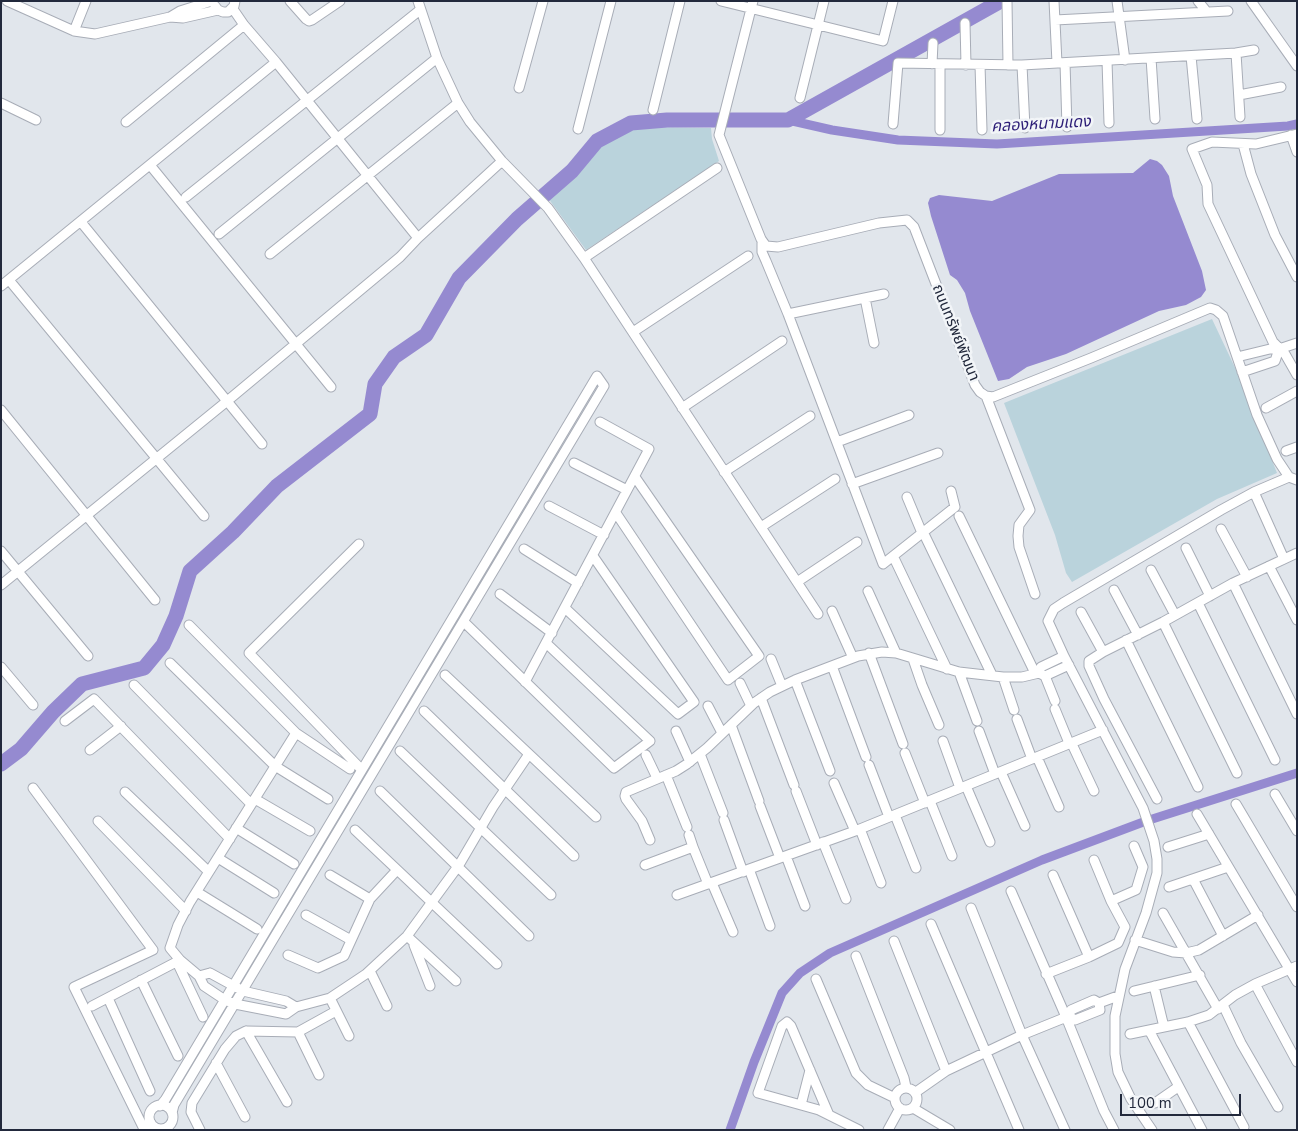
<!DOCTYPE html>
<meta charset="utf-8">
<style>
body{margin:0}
#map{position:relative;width:1298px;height:1131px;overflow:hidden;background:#e1e6ec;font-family:"Nunito Sans",sans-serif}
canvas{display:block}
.frame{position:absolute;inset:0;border:2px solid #22293c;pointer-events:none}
.scale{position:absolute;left:1120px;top:1094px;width:121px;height:22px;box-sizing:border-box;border:2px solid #22293c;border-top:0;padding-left:6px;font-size:15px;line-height:18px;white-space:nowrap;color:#22293c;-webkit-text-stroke:4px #f2f5f8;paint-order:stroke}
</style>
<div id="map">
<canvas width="1298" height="1131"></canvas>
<div class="frame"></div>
<div class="scale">100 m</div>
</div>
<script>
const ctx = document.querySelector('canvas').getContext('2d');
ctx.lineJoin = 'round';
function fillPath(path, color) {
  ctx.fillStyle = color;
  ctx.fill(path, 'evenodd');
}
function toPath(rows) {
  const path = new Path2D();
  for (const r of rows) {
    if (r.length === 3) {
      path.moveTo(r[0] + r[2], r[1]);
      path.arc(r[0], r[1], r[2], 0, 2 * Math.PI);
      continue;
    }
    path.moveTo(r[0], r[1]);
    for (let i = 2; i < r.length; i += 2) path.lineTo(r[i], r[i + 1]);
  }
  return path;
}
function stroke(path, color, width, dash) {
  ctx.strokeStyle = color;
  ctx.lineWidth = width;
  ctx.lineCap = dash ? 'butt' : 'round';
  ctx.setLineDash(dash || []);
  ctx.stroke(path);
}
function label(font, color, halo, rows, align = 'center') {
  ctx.font = font + ' "Nunito Sans","Noto Sans Thai",sans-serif';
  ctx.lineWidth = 5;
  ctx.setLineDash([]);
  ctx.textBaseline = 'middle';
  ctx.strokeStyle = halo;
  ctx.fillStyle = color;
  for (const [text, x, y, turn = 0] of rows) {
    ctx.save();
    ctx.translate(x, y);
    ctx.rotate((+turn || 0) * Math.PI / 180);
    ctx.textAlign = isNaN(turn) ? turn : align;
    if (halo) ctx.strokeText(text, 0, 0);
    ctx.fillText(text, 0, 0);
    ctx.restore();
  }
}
const green = toPath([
 [654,127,711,128,712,139,719,161,586,250,548,198,599,146,624,130],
 [1212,319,1238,374,1277,473,1217,499,1072,582,1066,573,1055,535,1004,403]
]);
const water = toPath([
 [1150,159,1157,161,1162,165,1169,176,1173,196,1202,271,1206,290,1201,297,1186,305,1159,311,1066,354,1027,367,1009,379,998,381,970,311,965,293,957,280,950,275,931,216,928,203,930,198,939,195,992,201,1059,174,1133,173]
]);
const canal = toPath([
 [788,120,832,130,898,140,997,144,1288,126,1297,124],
 [730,1130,754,1062,782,993,800,973,830,953,1042,860,1146,821,1297,773]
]);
const river = toPath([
 [1,764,21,749,53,712,82,684,144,668,163,645,176,616,190,571,233,532,277,486,370,414,375,384,394,357,426,335,459,278,517,219,572,171,597,141,631,123,667,120,788,120,1001,1]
]);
const minor = toPath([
 [7,1,74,31,95,34,170,17,183,18,218,10],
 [290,1,306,19,309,21,312,20,340,1],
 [418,1,437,58,458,103,470,122,502,161,548,208,584,258,818,614],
 [721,1,883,41,893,1],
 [753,1,719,135,761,239,766,246,778,247,879,223,907,220,914,227,975,385,980,392,986,396,993,397,1091,358,1198,313,1210,308,1216,310,1223,316,1257,415,1277,459,1289,477,1297,480],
 [1007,1,1008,65],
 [1054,1,1057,63],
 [1117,1,1125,60],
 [1198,1,1207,12],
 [1251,1,1297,66],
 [215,6,218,10,223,12,228,12,234,6,235,1],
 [170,17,180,11,212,1],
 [1055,20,1228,11],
 [965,23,966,65],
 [74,31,86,1],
 [1236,53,1254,50],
 [1191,56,1197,119],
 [1151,58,1155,119],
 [1107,61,1109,123],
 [1065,63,1067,127],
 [932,64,933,43],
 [980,65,982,130],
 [1022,65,1025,128],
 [519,88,543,1],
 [1239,95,1281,87],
 [800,98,824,1],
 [1,103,36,120],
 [653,110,680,1],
 [126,122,244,25],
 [893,124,898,63,1022,65,1236,53,1240,117],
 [578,129,611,1],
 [940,130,940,64],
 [1297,134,1256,144,1212,142,1192,149,1207,185,1208,204,1273,342,1285,354,1297,375],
 [1291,135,1297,152],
 [1243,144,1251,174,1275,235,1297,277],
 [150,165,331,387],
 [186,197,420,10],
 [81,222,262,444],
 [219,234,437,58],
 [418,238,502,161],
 [762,243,762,252,766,261,788,314,883,564,955,507,951,491],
 [270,254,458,103],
 [584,258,717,168],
 [9,280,204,516],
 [1,286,276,62],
 [865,298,874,343],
 [788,314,884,294],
 [633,332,748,256],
 [1279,349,1297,343],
 [1237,357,1270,349,1279,349,1275,361,1242,372],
 [986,396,1030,510,1019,525,1018,536,1019,547,1035,594],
 [682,408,782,341],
 [1266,408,1297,391],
 [1,410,155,600],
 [837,442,909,415],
 [1286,451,1297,447],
 [574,463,627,490],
 [724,472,810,416],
 [852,484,938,453],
 [1254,492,1284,559],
 [907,497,922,533],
 [549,506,604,535],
 [616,513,728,680,759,656,635,477],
 [959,516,1035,673],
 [761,527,835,479],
 [1221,529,1247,577],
 [925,536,992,675],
 [359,544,249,653,361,769],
 [1186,548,1210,596],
 [524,549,578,583],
 [1,551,88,656],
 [895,560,947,669],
 [1269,566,1297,620],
 [1151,570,1175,615],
 [797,582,857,542],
 [1233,583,1297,714],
 [1,585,226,402,400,257,418,238,276,62,244,25,233,9],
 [1114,590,1138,635],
 [868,591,896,653],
 [500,594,552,633],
 [1198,603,1275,760],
 [565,608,678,714,694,702,593,556],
 [832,611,853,658],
 [1081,612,1103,652],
 [464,622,614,768,650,741,546,643],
 [1163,622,1237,773],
 [189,625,296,733],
 [1126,640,1198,787],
 [869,653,903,744],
 [771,659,782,686],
 [913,659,922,685,939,725],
 [170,663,275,766,328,799],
 [832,666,866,757],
 [1,667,33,705],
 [959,672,977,721],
 [1039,673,1041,667,1064,656],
 [445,675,596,817],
 [1045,676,1055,701],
 [1003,677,1014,710],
 [795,680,830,771],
 [525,682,649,449,600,422],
 [740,683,751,706],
 [134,685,251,804],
 [761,698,794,785],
 [708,706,722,733],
 [1055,709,1069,743],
 [424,711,574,856],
 [1017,719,1032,759],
 [65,721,94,699,230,839],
 [731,725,759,801],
 [676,731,690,762],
 [979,731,995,774],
 [943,741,960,788],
 [1071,742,1094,791],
 [90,750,121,726],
 [400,751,551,895],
 [905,753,925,803],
 [700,754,723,813],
 [646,755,657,778],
 [1037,757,1059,807],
 [869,765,889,817],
 [1001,772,1025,826],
 [666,775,687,827],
 [834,783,855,831],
 [966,786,990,842],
 [33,788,153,950,74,987,143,1127,151,1123],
 [380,791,529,936],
 [796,791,817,845],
 [125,792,209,872],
 [1275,794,1297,831],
 [255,799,310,831],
 [1157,799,1104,699,1089,666,1089,661,1103,652,1163,622,1233,583,1297,553],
 [930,801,952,856],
 [1236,804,1297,907],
 [760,806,780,858],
 [1197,814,1297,982],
 [895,815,916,868],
 [724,820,743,872],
 [98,821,186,911],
 [236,828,294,864],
 [860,829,881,883],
 [355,830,497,964],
 [689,835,693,847],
 [650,840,642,821,626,799,625,796,626,792,676,771,687,764,707,748,754,703,770,692,795,680,858,656,882,652,896,653,959,672,1003,677,1022,677,1039,673,1045,676,1069,665],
 [823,842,846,899],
 [1168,847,1209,834],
 [786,856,805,906],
 [218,858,274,893],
 [645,865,693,847,708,884],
 [749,869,770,926],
 [330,875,370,899],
 [1053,875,1089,957],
 [1193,879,1223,936],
 [712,883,733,932],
 [1169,887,1228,867],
 [1011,891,1066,1017,1104,1111,1114,1130],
 [197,892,257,929],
 [677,895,855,831,1103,730],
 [1111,901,1136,890,1143,867,1134,846],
 [971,908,1022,1035,1065,1130],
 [1163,913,1218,1009],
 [306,915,351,940],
 [931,924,1019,1130],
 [407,936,456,981],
 [1135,940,1173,952,1186,953,1199,950,1258,915],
 [894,941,946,1071],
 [414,945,430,986],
 [288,955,318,968,344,956,370,899,397,870],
 [856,956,904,1078,906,1087],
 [177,962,203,1017],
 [370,971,387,1006],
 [210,973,243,991,286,1001,296,1007,286,1014,235,1004,225,1000,204,986,199,976,210,973],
 [1046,974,1089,957,1118,943,1125,927,1111,901,1094,860],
 [199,976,180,960,170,948,178,925,190,902,296,733,350,769],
 [816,979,856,1073,868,1085,895,1098],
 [141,980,178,1056],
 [1255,984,1297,1062],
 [1154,986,1164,1027],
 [1134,991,1200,975],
 [108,998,150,1091],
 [330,998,349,1036],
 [1223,1005,1241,1043,1278,1107],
 [92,1006,180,960],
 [296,1007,330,998,366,974,407,936,459,865,493,807,529,754],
 [1069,1016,1075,1020,1100,1010,1099,1003],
 [1188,1022,1244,1127],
 [1149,1030,1202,1130],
 [246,1031,287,1102],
 [298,1032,319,1075],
 [1130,1034,1188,1022,1209,1015,1235,995,1255,984,1297,966],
 [216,1063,245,1117],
 [906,1099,11],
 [916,1092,946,1071,1022,1035,1069,1016,1071,1010,1094,1000,1099,1003,1118,996],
 [1155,1103,1178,1087],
 [801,1105,810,1070],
 [161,1117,12],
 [160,1106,165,1100,597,376,604,386,174,1105,172,1113],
 [913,1108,950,1130],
 [829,1115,791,1026,787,1022,782,1026,758,1093,819,1110,859,1130],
 [200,1130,191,1112,192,1103,225,1049,236,1036,246,1031,298,1032,336,1011],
 [888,1130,900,1108],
 [1152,1130,1131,1099,1118,1072,1115,1054,1115,1016,1125,969,1146,913,1157,873,1157,859,1154,841,1143,808,1064,656,1048,621,1054,609,1063,603,1221,510,1254,492,1289,477]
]);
const streetNames = [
 ["ถนนทรัพย์พัฒนา",955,333,68]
];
const waterNames = [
 ["คลองหนามแดง",1041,125,-3]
];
fillPath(green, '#bad3dc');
fillPath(water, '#958ad0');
stroke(canal, '#958ad0', 9);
stroke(river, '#958ad0', 15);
stroke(minor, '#a8adb7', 11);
stroke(minor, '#fff', 9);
label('15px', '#22293c', '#f2f5f8', streetNames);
label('italic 16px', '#2c1d77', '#f2f5f8', waterNames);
</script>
